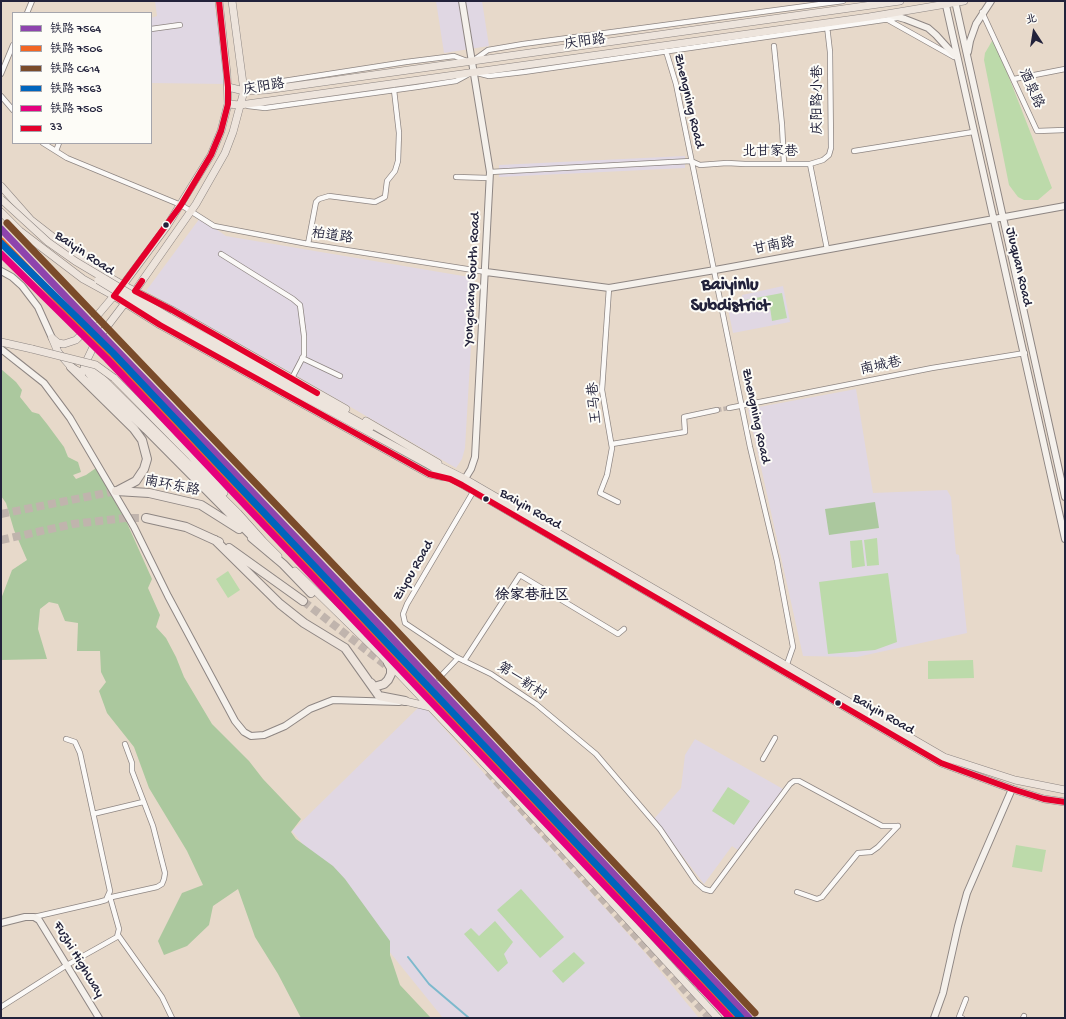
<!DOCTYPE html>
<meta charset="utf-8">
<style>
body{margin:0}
#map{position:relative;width:1066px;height:1019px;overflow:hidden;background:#e7d9ca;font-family:"Gochi Hand","LXGW WenKai TC",sans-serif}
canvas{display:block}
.frame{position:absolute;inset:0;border:2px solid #22223b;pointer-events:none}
.legend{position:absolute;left:12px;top:12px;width:140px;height:132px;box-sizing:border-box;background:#fdfcf7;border:1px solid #a5a5ac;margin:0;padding:5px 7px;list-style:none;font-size:12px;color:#22223b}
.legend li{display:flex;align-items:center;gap:8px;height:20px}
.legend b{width:20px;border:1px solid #a5a5ac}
.north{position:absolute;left:1014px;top:12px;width:40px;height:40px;-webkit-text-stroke:3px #fdfcf7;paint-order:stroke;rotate:348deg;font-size:11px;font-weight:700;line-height:16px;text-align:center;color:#22223b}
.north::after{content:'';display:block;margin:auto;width:14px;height:18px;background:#22223b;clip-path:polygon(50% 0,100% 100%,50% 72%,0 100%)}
</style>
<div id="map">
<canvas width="1066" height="1019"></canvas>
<div class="frame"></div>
<ul class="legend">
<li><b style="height:5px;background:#8e44ad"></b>铁路 7564</li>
<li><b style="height:5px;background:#f26522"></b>铁路 7506</li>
<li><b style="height:5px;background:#7a4b2a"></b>铁路 C614</li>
<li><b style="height:5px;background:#0065bd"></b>铁路 7563</li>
<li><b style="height:5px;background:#e5007d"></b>铁路 7505</li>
<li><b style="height:5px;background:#e4002b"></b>33</li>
</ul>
<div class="north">北</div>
</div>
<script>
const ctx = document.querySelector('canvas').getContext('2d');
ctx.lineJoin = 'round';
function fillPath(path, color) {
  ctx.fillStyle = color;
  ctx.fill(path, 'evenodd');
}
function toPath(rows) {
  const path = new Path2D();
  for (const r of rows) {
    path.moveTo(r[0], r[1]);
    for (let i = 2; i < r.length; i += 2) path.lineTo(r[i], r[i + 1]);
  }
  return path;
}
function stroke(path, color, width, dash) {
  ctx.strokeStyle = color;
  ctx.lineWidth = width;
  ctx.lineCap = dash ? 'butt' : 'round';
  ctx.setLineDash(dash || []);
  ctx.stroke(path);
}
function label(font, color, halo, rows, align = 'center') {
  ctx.font = font + ' "Gochi Hand","LXGW WenKai TC",sans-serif';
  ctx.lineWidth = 4;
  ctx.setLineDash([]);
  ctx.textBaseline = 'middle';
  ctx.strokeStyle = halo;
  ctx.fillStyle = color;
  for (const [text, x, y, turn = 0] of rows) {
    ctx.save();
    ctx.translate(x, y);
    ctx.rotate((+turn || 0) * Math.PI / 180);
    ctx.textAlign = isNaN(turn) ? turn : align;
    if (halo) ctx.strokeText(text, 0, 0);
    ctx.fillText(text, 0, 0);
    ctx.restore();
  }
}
const built = toPath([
 [155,1,214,1,226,84,151,83,151,18,157,16],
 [436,1,482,1,489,46,444,53],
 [685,156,685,168,499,177,499,165],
 [200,218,226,236,475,278,465,448,462,459,456,468,297,376,146,291],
 [783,286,790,322,733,333,728,309,743,305,742,295],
 [856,389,873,493,947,490,951,497,956,554,959,555,967,633,857,657,803,656,748,409],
 [422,704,646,954,699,1018,443,1018,292,831],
 [695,739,783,789,741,852,732,846,704,884,654,819,681,788,685,755]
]);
const green = toPath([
 [992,41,996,44,1052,188,1038,200,1024,200,1018,197,1009,185,984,60,985,53],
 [782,293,787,318,772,321,770,307,747,311,745,300],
 [877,538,879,565,867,566,864,540],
 [862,540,865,566,852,568,850,541],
 [228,571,240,590,228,598,216,579],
 [888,573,897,642,875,650,828,654,819,582],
 [973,660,974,678,928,679,928,661],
 [728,787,750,801,734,825,712,811],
 [1016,845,1046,850,1042,872,1012,867],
 [521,889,564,937,540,958,497,910],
 [495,921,513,942,504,954,508,963,498,972,464,934,471,928,479,936],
 [574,952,585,963,563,983,552,971]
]);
const forest = toPath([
 [1,369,16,382,22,390,20,397,32,412,39,414,47,424,64,447,68,457,78,462,81,472,73,475,76,479,86,475,96,468,127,523,152,579,148,588,160,615,156,627,166,638,176,657,184,677,212,724,249,761,263,779,301,819,291,832,296,839,333,866,345,879,390,941,390,955,400,985,431,1018,301,1018,278,974,255,937,238,889,213,906,209,925,187,946,164,955,158,941,182,893,203,885,187,851,149,788,134,747,107,713,99,691,106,682,101,672,100,651,77,651,78,623,65,621,58,604,49,602,40,609,38,629,47,659,1,660,1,599,12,570,27,560,14,530,6,503,1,496],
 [875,502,879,528,829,535,825,509]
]);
const stream = toPath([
 [408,957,429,984,469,1018]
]);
const streetTunnel = toPath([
 [717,410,729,408]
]);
const highwayTunnel = toPath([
 [1,514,116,491],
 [1,540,73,524,125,518,146,518],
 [303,601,392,670],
 [352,623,422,674,698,991],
 [488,772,710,1018]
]);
const street = toPath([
 [982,12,1037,131,1065,130],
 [27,13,32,1],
 [888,20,954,57],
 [151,29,180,25],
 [774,46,782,125,784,164],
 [666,51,676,84,750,447,777,561,793,647,786,667],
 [474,60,488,50,523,44,843,1],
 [477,73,489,76,524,72,897,18],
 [1,74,13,45],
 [1014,79,1065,69],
 [252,88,277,82,406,62,454,56,467,61],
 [1,96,13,110],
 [248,106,265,108,417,87,456,81,467,75],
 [43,143,67,158,181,205,214,226,308,244,486,272],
 [56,151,59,143],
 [854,151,973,132],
 [810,164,827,249],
 [490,172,691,161,700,165,727,163,745,164,810,164,823,160,829,155,831,148,830,52,827,26],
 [456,177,489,178],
 [308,244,316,202,319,199,329,196,375,202,385,197,387,181,395,171,398,161,399,133,394,90],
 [221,254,293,299,300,305,304,336,304,355,292,378],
 [609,288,602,390,612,448,607,475,600,493,618,502],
 [302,358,340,376],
 [729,408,932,368,1025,353],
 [612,444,685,432,684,417,717,410],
 [473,492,407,604,403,614,405,623,456,657,491,674,536,704,596,754,660,829,696,882,704,889,711,891,790,784,794,781,799,781,882,826,898,826],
 [464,661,520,575,618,634,624,629],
 [439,678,458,658],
 [763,759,775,738],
 [93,814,143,802],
 [797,892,817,899,822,897,858,853,871,852,878,847,898,826],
 [112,897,157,887,162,884,164,879,165,873,153,826,132,771,132,763,125,744],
 [34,917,99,902,106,900,110,891,80,753,75,742,66,739],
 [118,935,162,997,172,1018],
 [1,1007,67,965,117,937,119,929,110,897],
 [962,1018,959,1017,966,999],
 [1023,1018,1024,1016]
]);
const secondary = toPath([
 [462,1,490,172,475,457,471,469,463,482],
 [945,1,1065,539],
 [955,1,1065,497],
 [887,14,905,19,928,28,936,35,955,56],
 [968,52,970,41,976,24,991,1],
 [1,271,12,277,22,286,38,307,52,338],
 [486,272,609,288,715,270,1065,206],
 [1,349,44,383,70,418,134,527,168,596,235,721,244,732,251,736,264,735,285,726,310,709,333,700,399,702],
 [1,923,25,917,34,917,39,920,99,1018],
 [934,1018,943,993,958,926,967,893,1012,789]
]);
const primary = toPath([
 [228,87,244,91,266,90,900,1],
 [228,104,240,105,869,17,964,1],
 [1,186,31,220,90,266,123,285,172,310,346,409],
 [1,212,20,231,83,279,114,296,160,325,429,474,444,477],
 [169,317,370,428],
 [165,321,429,465,941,763,1012,789,1044,799,1065,802],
 [52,338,58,352,71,367,80,372,83,372,85,364,96,341,125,303,135,291,196,204,225,153,233,132,244,91,232,1],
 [52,338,58,343,64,344,76,340,80,336,123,285,167,226,211,155,221,131,228,104,227,74,219,1],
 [1,342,32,349],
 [85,364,92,368,238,513,263,541,278,556],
 [114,378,190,455,224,493],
 [366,421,438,463],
 [431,462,465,479,944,757,1015,780,1065,790],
 [295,571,383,657,513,794,718,1018],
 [405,701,430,707]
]);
const highway = toPath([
 [85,364,89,373,97,383,146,429,256,540],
 [71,367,134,429,142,440,147,459,144,469,136,481,117,491],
 [116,491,149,493,201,505,239,529],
 [146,518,186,527,219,542],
 [252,538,283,564,311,593],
 [215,540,280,604,304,623,345,648,379,696,405,701],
 [229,548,303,601],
 [371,683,374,687,384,684,388,680,391,674,391,668,388,663]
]);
const primaryBridge = toPath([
 [1,199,48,242,75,261,169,317],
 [98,280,165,321],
 [32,349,96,365,114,378]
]);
const bus1 = toPath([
 [219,1,228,87,228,104,221,131,211,155,181,205,114,296,160,325,429,474,450,479,462,485,941,763,1012,789,1044,799,1065,802],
 [142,281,135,291,172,310,317,393]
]);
const rail1 = toPath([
 [1,229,387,633,749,1018]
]);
const rail2 = toPath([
 [1,241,381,639,738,1018]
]);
const rail3 = toPath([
 [7,223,393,627,755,1013]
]);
const rail4 = toPath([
 [1,243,113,353,741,1018]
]);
const rail5 = toPath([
 [1,254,107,359,730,1018]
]);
const markers = [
 [166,225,3.5,"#22223b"],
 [486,499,3.5,"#22223b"],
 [838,703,3.5,"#22223b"]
];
const streetNames = [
 ["庆阳路",585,43,-8],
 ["庆阳路",264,88,-9],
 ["酒泉路",1030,89,66],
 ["庆阳路小巷",819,100,-90],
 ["Zhengning Road",688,101,77],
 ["北甘家巷",770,153],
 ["柏道路",332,237,8],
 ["甘南路",774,247,-11],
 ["Baiyin Road",84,254,34],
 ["Jiuquan Road",1018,267,77],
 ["Yongchang South Road",473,279,-87],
 ["南城巷",881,367,-12],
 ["王马巷",596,403,-95],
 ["Zhengning Road",755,416,78],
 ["南环东路",172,487,11],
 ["Baiyin Road",530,510,30],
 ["Ziyou Road",414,571,-60],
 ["第一新村",521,682,34],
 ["Baiyin Road",883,715,30],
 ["Fuzhi Highway",78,960,59]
];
const neighbourhoodNames = [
 ["徐家巷社区",532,597]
];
const districtNames = [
 ["Baiyinlu",730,286],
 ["Subdistrict",730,307]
];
fillPath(built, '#e0d7e3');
fillPath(green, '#bcdaaa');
fillPath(forest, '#abc89e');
stroke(stream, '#7db9cd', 2);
stroke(streetTunnel, '#c0b4ad', 4.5, [4.5, 2]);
stroke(highwayTunnel, '#c0b4ad', 8, [8, 4]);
stroke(street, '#8e8683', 6);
stroke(secondary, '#8e8683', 8);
stroke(primary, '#8e8683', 8);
stroke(highway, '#8e8683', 10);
stroke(street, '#fbf9f7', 4.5);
stroke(secondary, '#f5f1ec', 6);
stroke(primary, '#ede4dc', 7);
stroke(highway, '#ede4dc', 8);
stroke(primaryBridge, '#8e8683', 8, []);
stroke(primaryBridge, '#ede4dc', 7);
stroke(bus1, '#e4002b', 6);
stroke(rail1, '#8e44ad', 7);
stroke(rail2, '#f26522', 7);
stroke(rail3, '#7a4b2a', 7);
stroke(rail4, '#0065bd', 7);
stroke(rail5, '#e5007d', 7);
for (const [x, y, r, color] of markers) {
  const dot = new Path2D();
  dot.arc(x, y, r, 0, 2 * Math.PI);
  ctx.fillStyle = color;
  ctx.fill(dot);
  stroke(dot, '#fdfcf7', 1.5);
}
label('14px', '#22223b', '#fdfcf7', streetNames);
label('bold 15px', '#22223b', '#fdfcf7', neighbourhoodNames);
label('bold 18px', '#22223b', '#fdfcf7', districtNames);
</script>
